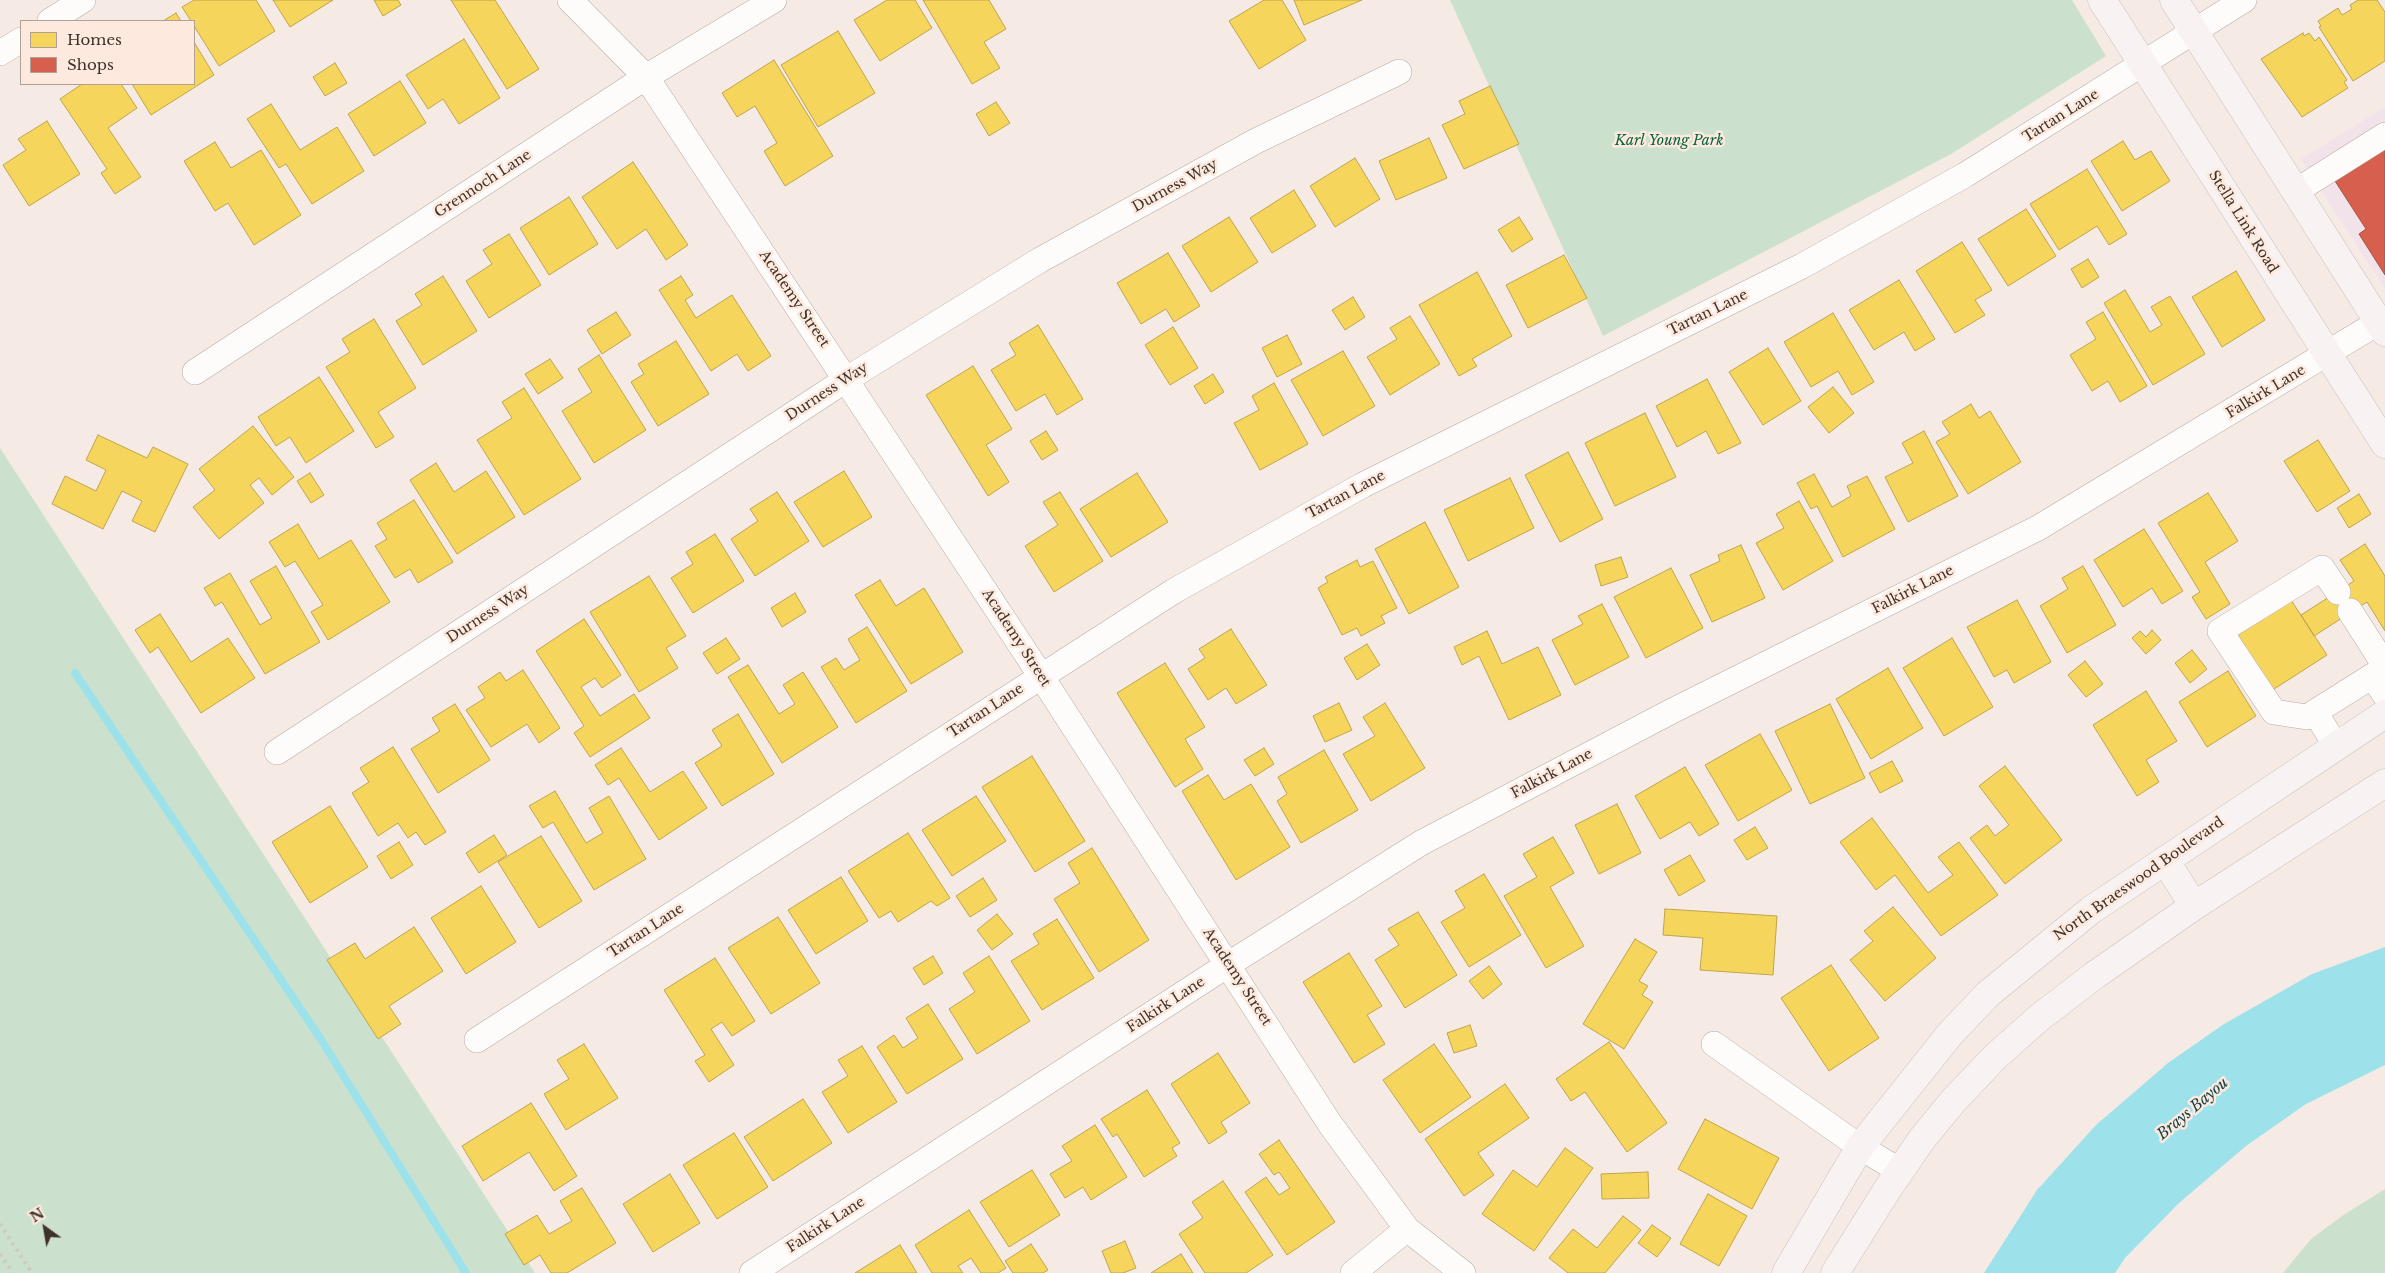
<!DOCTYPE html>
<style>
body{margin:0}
#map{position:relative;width:2385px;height:1273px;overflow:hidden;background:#f6ebe4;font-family:"Libre Baskerville",serif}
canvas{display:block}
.legend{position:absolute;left:20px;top:20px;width:175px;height:65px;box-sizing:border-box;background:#fde9dd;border:1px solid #b1a095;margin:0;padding:6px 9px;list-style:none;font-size:15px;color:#3e322a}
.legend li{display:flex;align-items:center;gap:10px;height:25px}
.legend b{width:25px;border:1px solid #b1a095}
.north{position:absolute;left:20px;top:1203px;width:50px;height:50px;-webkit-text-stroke:4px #fde9dd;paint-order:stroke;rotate:328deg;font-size:14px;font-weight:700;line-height:20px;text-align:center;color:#3e322a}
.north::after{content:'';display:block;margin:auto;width:18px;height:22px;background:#3e322a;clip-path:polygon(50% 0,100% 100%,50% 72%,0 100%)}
</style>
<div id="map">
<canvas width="2385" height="1273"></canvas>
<ul class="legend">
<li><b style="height:14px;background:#f6d55c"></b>Homes</li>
<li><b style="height:14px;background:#d6604d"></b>Shops</li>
</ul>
<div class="north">N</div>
</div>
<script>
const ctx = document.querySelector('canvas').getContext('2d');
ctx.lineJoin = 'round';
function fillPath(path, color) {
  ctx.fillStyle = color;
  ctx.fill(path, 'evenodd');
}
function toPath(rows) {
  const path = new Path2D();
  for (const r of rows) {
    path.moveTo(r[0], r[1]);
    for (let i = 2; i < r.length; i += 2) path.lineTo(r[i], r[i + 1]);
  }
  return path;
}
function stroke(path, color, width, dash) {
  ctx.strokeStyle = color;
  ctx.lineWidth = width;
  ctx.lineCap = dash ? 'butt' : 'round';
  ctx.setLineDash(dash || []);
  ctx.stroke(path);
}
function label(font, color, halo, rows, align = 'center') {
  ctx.font = font + ' "Libre Baskerville",serif';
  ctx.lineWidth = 5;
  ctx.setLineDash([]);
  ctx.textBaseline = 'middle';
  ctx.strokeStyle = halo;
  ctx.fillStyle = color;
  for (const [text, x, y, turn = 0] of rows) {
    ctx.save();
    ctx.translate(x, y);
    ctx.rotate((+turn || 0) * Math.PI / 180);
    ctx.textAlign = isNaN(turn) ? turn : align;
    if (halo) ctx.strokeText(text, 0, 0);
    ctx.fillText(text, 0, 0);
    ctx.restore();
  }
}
const commercial = toPath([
 [2385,107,2385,289,2301,159]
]);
const green = toPath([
 [1450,0,2072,0,2106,56,1951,154,1603,336],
 [0,448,535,1273,0,1273],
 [2385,1189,2385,1273,2283,1273,2311,1239,2342,1216]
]);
const water = toPath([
 [2385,947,2385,1065,2306,1104,2246,1146,2179,1203,2125,1258,2115,1273,1984,1273,2037,1190,2096,1125,2168,1063,2224,1024,2312,974]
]);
const homes = toPath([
 [194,0,256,0,275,31,219,66,194,26,194,21,191,21,182,7,194,0],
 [273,0,333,0,290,27,273,0],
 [374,0,398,0,401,5,383,16,374,0],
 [451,0,495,0,539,69,507,89,451,0],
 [887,0,915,0,932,28,880,61,854,20,887,0],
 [923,0,989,0,1006,29,984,42,1000,68,972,84,923,0],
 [1264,0,1282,0,1306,40,1259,69,1229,21,1264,0],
 [1294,0,1362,0,1304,25,1294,0],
 [2358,0,2377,0,2385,12,2385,61,2353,81,2319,27,2321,26,2318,21,2338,8,2342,15,2352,9,2350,5,2358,0],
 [176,13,181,21,163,21,176,13],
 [838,31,875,93,818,127,781,65,838,31],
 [2303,33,2304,36,2309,33,2315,41,2319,37,2347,80,2344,82,2348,88,2302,117,2261,59,2303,33],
 [464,39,500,98,459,124,443,99,428,109,406,75,464,39],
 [194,42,214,75,151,115,132,84,194,84,194,42],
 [774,60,833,156,785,186,764,151,777,143,755,106,737,117,722,93,774,60],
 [335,63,347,83,325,96,313,77,335,63],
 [400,81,426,123,374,156,348,114,400,81],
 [82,84,121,84,137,108,108,128,141,177,115,194,101,173,107,169,60,99,82,84],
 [1490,86,1519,144,1464,169,1442,125,1465,114,1459,101,1490,86],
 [996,102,1010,123,989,136,976,114,996,102],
 [271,104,300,150,337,127,364,171,312,204,286,164,279,168,247,119,271,104],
 [47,121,80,174,29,206,3,165,26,150,18,139,47,121],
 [1429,138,1447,178,1396,200,1379,161,1429,138],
 [2123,141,2135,160,2151,151,2170,181,2122,211,2091,161,2123,141],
 [215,142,231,168,261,150,301,215,254,245,228,203,215,211,184,161,215,142],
 [1355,158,1380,199,1335,227,1310,186,1355,158],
 [633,162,688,245,666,260,646,229,617,249,582,197,633,162],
 [2087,169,2127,234,2109,245,2097,226,2059,250,2030,204,2087,169],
 [1294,190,1316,226,1272,253,1250,218,1294,190],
 [569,197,598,244,549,275,520,228,569,197],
 [2026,209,2056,256,2008,286,1978,239,2026,209],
 [1229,217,1258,262,1211,292,1182,246,1229,217],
 [1519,217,1533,239,1512,252,1498,230,1519,217],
 [509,234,541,285,489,318,466,281,492,264,483,250,509,234],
 [1962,242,1992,290,1975,300,1985,315,1955,333,1916,271,1962,242],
 [1168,253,1200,306,1174,322,1166,309,1141,324,1117,283,1168,253],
 [1564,255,1587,298,1528,328,1506,285,1564,255],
 [2088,259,2099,277,2082,288,2071,269,2088,259],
 [2236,271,2265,320,2222,347,2192,297,2236,271],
 [1477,272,1512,336,1472,359,1477,366,1459,376,1419,305,1477,272],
 [443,276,477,331,423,365,396,321,422,305,415,294,443,276],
 [681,276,693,295,685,300,696,318,732,295,771,356,748,371,737,354,711,371,659,290,681,276],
 [1899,280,1935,339,1915,351,1904,332,1874,350,1849,310,1899,280],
 [2125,290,2150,332,2162,325,2151,307,2170,296,2205,354,2153,385,2104,303,2125,290],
 [1353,297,1365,317,1345,330,1332,310,1353,297],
 [616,312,631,335,602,354,587,330,616,312],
 [2103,312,2147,386,2120,402,2108,381,2092,391,2070,355,2096,339,2086,322,2103,312],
 [1833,313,1874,382,1852,395,1838,371,1811,387,1784,342,1833,313],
 [1410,316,1440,364,1390,395,1367,357,1397,339,1390,328,1410,316],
 [374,319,416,388,378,412,394,437,376,448,326,367,350,352,342,339,374,319],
 [1038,325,1083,399,1057,415,1045,394,1016,411,991,370,1016,355,1009,343,1038,325],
 [1173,327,1198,368,1170,385,1145,345,1173,327],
 [1287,335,1302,364,1277,377,1262,348,1287,335],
 [676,341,709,394,658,426,631,382,644,374,638,364,676,341],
 [1768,348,1801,401,1763,425,1729,372,1768,348],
 [1343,351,1375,406,1323,436,1291,380,1343,351],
 [599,355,646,430,594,463,562,411,592,392,578,369,599,355],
 [550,359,563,378,538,394,525,374,550,359],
 [973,366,1012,429,986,445,1009,482,988,496,926,395,973,366],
 [1213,374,1224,392,1205,404,1194,386,1213,374],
 [319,377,354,431,306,463,290,437,276,446,258,417,319,377],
 [1707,379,1741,443,1718,454,1706,431,1677,447,1656,406,1707,379],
 [1274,383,1308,444,1260,470,1234,423,1259,410,1252,396,1274,383],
 [1833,387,1854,413,1829,433,1808,407,1833,387],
 [524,388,581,479,524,515,477,440,512,418,502,402,524,388],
 [1971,404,1979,418,1990,411,2021,462,1968,494,1936,442,1950,434,1942,422,1971,404],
 [1645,413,1676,477,1615,506,1585,443,1645,413],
 [253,426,294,477,272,495,259,478,250,485,264,503,219,539,193,507,215,490,199,469,253,426],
 [1046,431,1058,450,1042,460,1030,441,1046,431],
 [1924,431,1958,496,1908,522,1885,477,1913,463,1902,443,1924,431],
 [98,435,147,458,153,447,188,464,155,532,132,521,142,501,122,491,103,529,52,504,65,476,96,491,106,470,86,460,98,435],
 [2318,440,2350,491,2317,512,2284,461,2318,440],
 [1568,452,1603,519,1560,542,1525,475,1568,452],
 [436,463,454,492,486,471,515,517,457,554,410,480,436,463],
 [844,471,872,517,823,547,794,502,844,471],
 [310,473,324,495,311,503,297,481,310,473],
 [1137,473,1168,522,1111,557,1080,509,1137,473],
 [1814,474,1832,507,1851,496,1847,486,1867,476,1895,529,1843,557,1817,506,1811,509,1797,483,1814,474],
 [1510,478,1534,528,1468,561,1444,510,1510,478],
 [777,492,809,541,755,576,731,539,758,521,750,509,777,492],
 [1060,492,1103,561,1054,592,1025,546,1058,525,1043,502,1060,492],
 [2208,493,2238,541,2205,562,2230,604,2206,619,2192,597,2200,592,2158,523,2208,493],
 [2359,494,2371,514,2349,528,2337,508,2359,494],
 [414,500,453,562,418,583,410,569,395,578,375,546,387,539,377,523,414,500],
 [1799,501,1833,561,1783,590,1756,543,1784,528,1776,514,1799,501],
 [1425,522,1459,587,1409,614,1375,549,1425,522],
 [298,524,319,559,351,540,390,602,328,640,311,612,323,605,295,561,285,567,269,542,298,524],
 [2144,529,2183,591,2162,604,2152,588,2123,607,2094,560,2144,529],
 [715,534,744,581,693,613,671,578,693,564,686,552,715,534],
 [2365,544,2385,576,2385,631,2367,602,2314,636,2301,615,2354,581,2340,560,2365,544],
 [1741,545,1765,598,1712,622,1690,575,1720,561,1718,555,1741,545],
 [1621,557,1628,577,1601,586,1595,565,1621,557],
 [1357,560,1360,567,1373,561,1397,608,1381,616,1385,623,1361,636,1357,628,1342,635,1318,588,1328,582,1325,577,1357,560],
 [276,566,320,642,265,674,222,602,215,606,204,588,230,573,260,625,272,618,250,581,276,566],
 [2083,566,2116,625,2067,653,2040,606,2068,589,2062,578,2083,566],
 [1671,568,1703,628,1646,658,1614,597,1671,568],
 [649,576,686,636,666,648,678,668,639,692,590,612,649,576],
 [880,580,896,606,924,588,963,652,911,684,855,595,880,580],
 [795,593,806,612,782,627,771,608,795,593],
 [2017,600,2051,662,2014,683,2007,670,1994,677,1967,627,2017,600],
 [2291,600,2327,655,2271,691,2236,636,2291,600],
 [1602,604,1629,657,1575,685,1552,640,1583,624,1578,616,1602,604],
 [160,614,191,662,228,638,255,678,201,713,158,647,150,653,135,630,160,614],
 [584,619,621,675,602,688,595,678,581,687,600,716,634,694,650,718,590,757,574,733,584,726,536,651,584,619],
 [867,627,907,691,856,723,821,667,836,658,844,670,860,660,848,639,867,627],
 [1231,629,1267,685,1236,704,1226,688,1208,700,1188,669,1205,658,1199,649,1231,629],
 [2152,630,2161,640,2146,654,2132,638,2140,631,2146,637,2152,630],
 [1487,631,1502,664,1538,647,1561,695,1509,720,1479,656,1462,665,1454,647,1487,631],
 [726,638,740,659,717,674,703,653,726,638],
 [1952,638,1993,707,1944,736,1903,668,1952,638],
 [1367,644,1380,665,1357,680,1344,658,1367,644],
 [2192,650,2207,669,2190,683,2175,663,2192,650],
 [2085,661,2103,684,2086,697,2068,675,2085,661],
 [1165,663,1205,727,1185,739,1203,769,1175,787,1117,693,1165,663],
 [748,665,779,714,795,704,783,685,803,672,838,727,782,763,728,677,748,665],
 [1888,668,1923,728,1871,759,1836,699,1888,668],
 [523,670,560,728,539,743,527,724,491,747,466,710,485,698,478,687,500,672,506,681,523,670],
 [2228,671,2256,716,2207,747,2179,702,2228,671],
 [2146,691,2177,741,2146,760,2159,782,2137,796,2093,725,2146,691],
 [1339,703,1352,730,1325,742,1313,716,1339,703],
 [1385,703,1425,768,1371,801,1343,754,1375,736,1363,717,1385,703],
 [455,704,490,760,438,793,411,749,440,731,432,718,455,704],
 [1830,704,1865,778,1810,804,1775,731,1830,704],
 [738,714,774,774,722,806,695,763,722,746,712,730,738,714],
 [1760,734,1792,790,1738,821,1705,765,1760,734],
 [393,747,446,832,425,845,416,832,408,838,398,823,378,836,352,793,369,782,360,768,393,747],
 [621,748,650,792,683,771,707,808,659,840,619,778,608,785,595,765,621,748],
 [1264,748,1274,764,1255,776,1244,760,1264,748],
 [1324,750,1358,810,1301,843,1277,801,1287,794,1278,777,1324,750],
 [1032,756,1085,841,1035,872,982,787,1032,756],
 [1892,761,1903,781,1880,793,1869,773,1892,761],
 [2005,766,2062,840,2005,884,1970,838,1987,825,1995,836,2009,825,1979,786,2005,766],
 [1685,767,1719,824,1699,836,1690,822,1660,839,1635,796,1685,767],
 [1208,775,1224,800,1251,784,1290,847,1236,880,1182,791,1208,775],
 [555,791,586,843,603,833,589,808,609,796,646,859,594,890,553,822,543,828,529,806,555,791],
 [976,796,1006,841,952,876,922,830,976,796],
 [1617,804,1641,853,1599,874,1575,825,1617,804],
 [330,806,368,867,310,903,272,842,330,806],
 [1872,818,1928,893,1953,875,1938,857,1959,842,1998,895,1941,936,1895,875,1876,890,1840,842,1872,818],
 [1755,827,1768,848,1747,860,1734,840,1755,827],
 [908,833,950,898,937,906,931,901,898,922,891,911,879,918,848,871,908,833],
 [494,835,507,855,479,873,466,853,494,835],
 [541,836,582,901,539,928,498,862,541,836],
 [1553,837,1574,873,1550,887,1584,946,1546,968,1504,896,1537,877,1523,854,1553,837],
 [399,842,413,865,391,879,377,856,399,842],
 [1092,848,1149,940,1099,972,1054,899,1080,883,1068,863,1092,848],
 [1690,855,1705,881,1679,896,1664,870,1690,855],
 [1484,874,1521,935,1469,967,1441,922,1465,908,1455,891,1484,874],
 [841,877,868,921,816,954,788,910,841,877],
 [983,878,997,900,970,917,956,896,983,878],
 [481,886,516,942,466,974,431,918,481,886],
 [1893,907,1936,958,1885,1001,1850,960,1873,941,1864,931,1893,907],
 [1665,909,1777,916,1773,975,1700,970,1703,938,1663,935,1665,909],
 [1418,912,1457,975,1405,1008,1375,960,1399,945,1388,929,1418,912],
 [997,914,1013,934,992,950,977,930,997,914],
 [778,917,820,983,771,1014,728,948,778,917],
 [1057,919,1094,978,1042,1010,1011,961,1039,944,1033,934,1057,919],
 [414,927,443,971,389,1006,401,1024,378,1039,327,960,355,943,365,959,414,927],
 [1635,939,1657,952,1639,981,1648,986,1642,995,1653,1002,1624,1049,1583,1024,1635,939],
 [1349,953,1382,1006,1367,1015,1385,1044,1354,1063,1303,982,1349,953],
 [933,956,943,973,924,985,913,968,933,956],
 [989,956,1030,1021,977,1054,949,1009,975,992,963,973,989,956],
 [715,958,755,1021,732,1036,722,1022,711,1029,734,1065,709,1082,695,1061,705,1055,664,990,715,958],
 [1831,965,1879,1038,1829,1071,1781,998,1831,965],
 [1489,966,1502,984,1483,999,1469,981,1489,966],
 [928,1004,963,1059,907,1094,877,1047,894,1035,903,1048,918,1038,906,1018,928,1004],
 [1470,1025,1477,1046,1454,1053,1447,1033,1470,1025],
 [1609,1042,1667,1123,1627,1152,1585,1092,1571,1101,1556,1079,1609,1042],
 [584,1044,618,1098,566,1130,544,1094,569,1079,557,1060,584,1044],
 [1434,1044,1471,1097,1420,1133,1383,1080,1434,1044],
 [862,1046,897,1102,848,1133,822,1092,848,1076,838,1060,862,1046],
 [1218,1053,1250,1103,1221,1122,1227,1132,1209,1144,1171,1084,1218,1053],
 [1505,1084,1529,1118,1478,1153,1494,1175,1464,1196,1425,1139,1505,1084],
 [1147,1090,1180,1143,1172,1148,1177,1156,1144,1177,1117,1134,1113,1137,1101,1119,1147,1090],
 [803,1099,832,1143,773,1181,744,1137,803,1099],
 [531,1103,577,1176,554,1191,529,1152,483,1181,462,1146,531,1103],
 [1705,1119,1779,1158,1752,1209,1678,1169,1705,1119],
 [1095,1125,1127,1177,1091,1200,1083,1187,1065,1198,1050,1174,1072,1161,1062,1146,1095,1125],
 [734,1133,768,1187,717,1219,683,1165,734,1133],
 [1279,1140,1335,1222,1287,1255,1245,1192,1266,1177,1279,1195,1290,1188,1279,1172,1274,1175,1259,1154,1279,1140],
 [1565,1148,1593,1168,1534,1251,1482,1214,1513,1170,1537,1187,1565,1148],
 [1032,1170,1060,1215,1009,1247,980,1202,1032,1170],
 [1648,1172,1649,1198,1602,1199,1601,1174,1648,1172],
 [670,1174,700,1223,653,1252,623,1204,670,1174],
 [1223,1181,1273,1255,1246,1273,1205,1273,1179,1234,1203,1218,1192,1202,1223,1181],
 [582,1188,616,1243,567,1273,551,1273,540,1255,524,1265,505,1234,537,1215,549,1234,572,1221,560,1201,582,1188],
 [1708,1194,1747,1216,1719,1266,1680,1244,1708,1194],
 [969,1210,1006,1268,998,1273,981,1273,971,1258,958,1266,963,1273,932,1273,915,1245,969,1210],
 [1623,1216,1641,1230,1605,1273,1568,1273,1549,1258,1573,1229,1597,1248,1623,1216],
 [1652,1225,1671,1238,1657,1257,1638,1243,1652,1225],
 [1125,1241,1136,1268,1123,1273,1111,1273,1102,1251,1125,1241],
 [1031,1244,1048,1270,1043,1273,1013,1273,1005,1261,1031,1244],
 [900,1245,917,1273,855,1273,900,1245],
 [1181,1254,1193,1273,1151,1273,1181,1254]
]);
const shops = toPath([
 [2385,149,2385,275,2359,234,2366,229,2335,181,2385,149]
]);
const stream = toPath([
 [75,673,320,1038,466,1273]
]);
const minor = toPath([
 [570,0,646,77,1041,676,1330,1124,1407,1229,1463,1273],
 [50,21,83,0],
 [0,53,21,40],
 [2296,191,2385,135],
 [195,372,646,77,774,0],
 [2338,592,2322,568,2220,631,2274,712,2307,717,2385,668],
 [2350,611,2385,666],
 [2372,676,2385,695],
 [2315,712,2336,746],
 [277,752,847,379,1040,260,1256,141,1399,72],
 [477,1040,1174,591,1363,485,1802,266,1965,175,2244,0],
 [1714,1044,1860,1147,1900,1171],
 [752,1273,1229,964,1421,843,1672,711,2038,528,2379,322],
 [1353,1273,1407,1229]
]);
const major = toPath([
 [2102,0,2385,444],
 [2174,0,2385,332],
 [2165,860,2194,906],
 [1786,1273,1860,1147,1950,1034,1988,994,2091,910,2385,714],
 [1835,1273,1887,1190,1922,1139,1954,1100,1995,1057,2040,1017,2095,975,2194,906,2385,783]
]);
const rail = toPath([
 [0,1224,32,1273],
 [0,1254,13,1273]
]);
const streetNames = [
 ["Tartan Lane",2061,116,-32],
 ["Grennoch Lane",483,184,-33],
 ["Durness Way",1175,186,-29],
 ["Stella Link Road",2243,222,58],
 ["Academy Street",794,299,56],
 ["Tartan Lane",1708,313,-26],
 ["Durness Way",827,392,-33],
 ["Falkirk Lane",2266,392,-31],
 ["Tartan Lane",1346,495,-28],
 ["Falkirk Lane",1913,590,-27],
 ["Durness Way",488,614,-33],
 ["Academy Street",1016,638,57],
 ["Tartan Lane",986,711,-33],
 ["Falkirk Lane",1552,774,-28],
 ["North Braeswood Boulevard",2139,879,-35],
 ["Tartan Lane",646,931,-33],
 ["Academy Street",1237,977,57],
 ["Falkirk Lane",1166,1005,-33],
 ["Falkirk Lane",826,1225,-33]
];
const parkNames = [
 ["Karl Young Park",1669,141]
];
const waterNames = [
 ["Brays Bayou",2193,1109,-40]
];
fillPath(commercial, '#f2e3ea');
fillPath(green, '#cbe1cd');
fillPath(water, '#9de2ea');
fillPath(homes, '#f6d55c');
stroke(homes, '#bfa44d', 1);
fillPath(shops, '#d6604d');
stroke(shops, '#a85242', 1);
stroke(stream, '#9de2ea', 8);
stroke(minor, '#b6aba4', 26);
stroke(major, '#cbbebb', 29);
stroke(minor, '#fefcfb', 25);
stroke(major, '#f8f3f2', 28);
stroke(rail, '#ccc8c6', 4, [2.5, 5]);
label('14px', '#3e322a', '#fde9dd', streetNames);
label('italic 14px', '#06653e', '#fde9dd', parkNames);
label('italic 15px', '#114248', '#fde9dd', waterNames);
</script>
